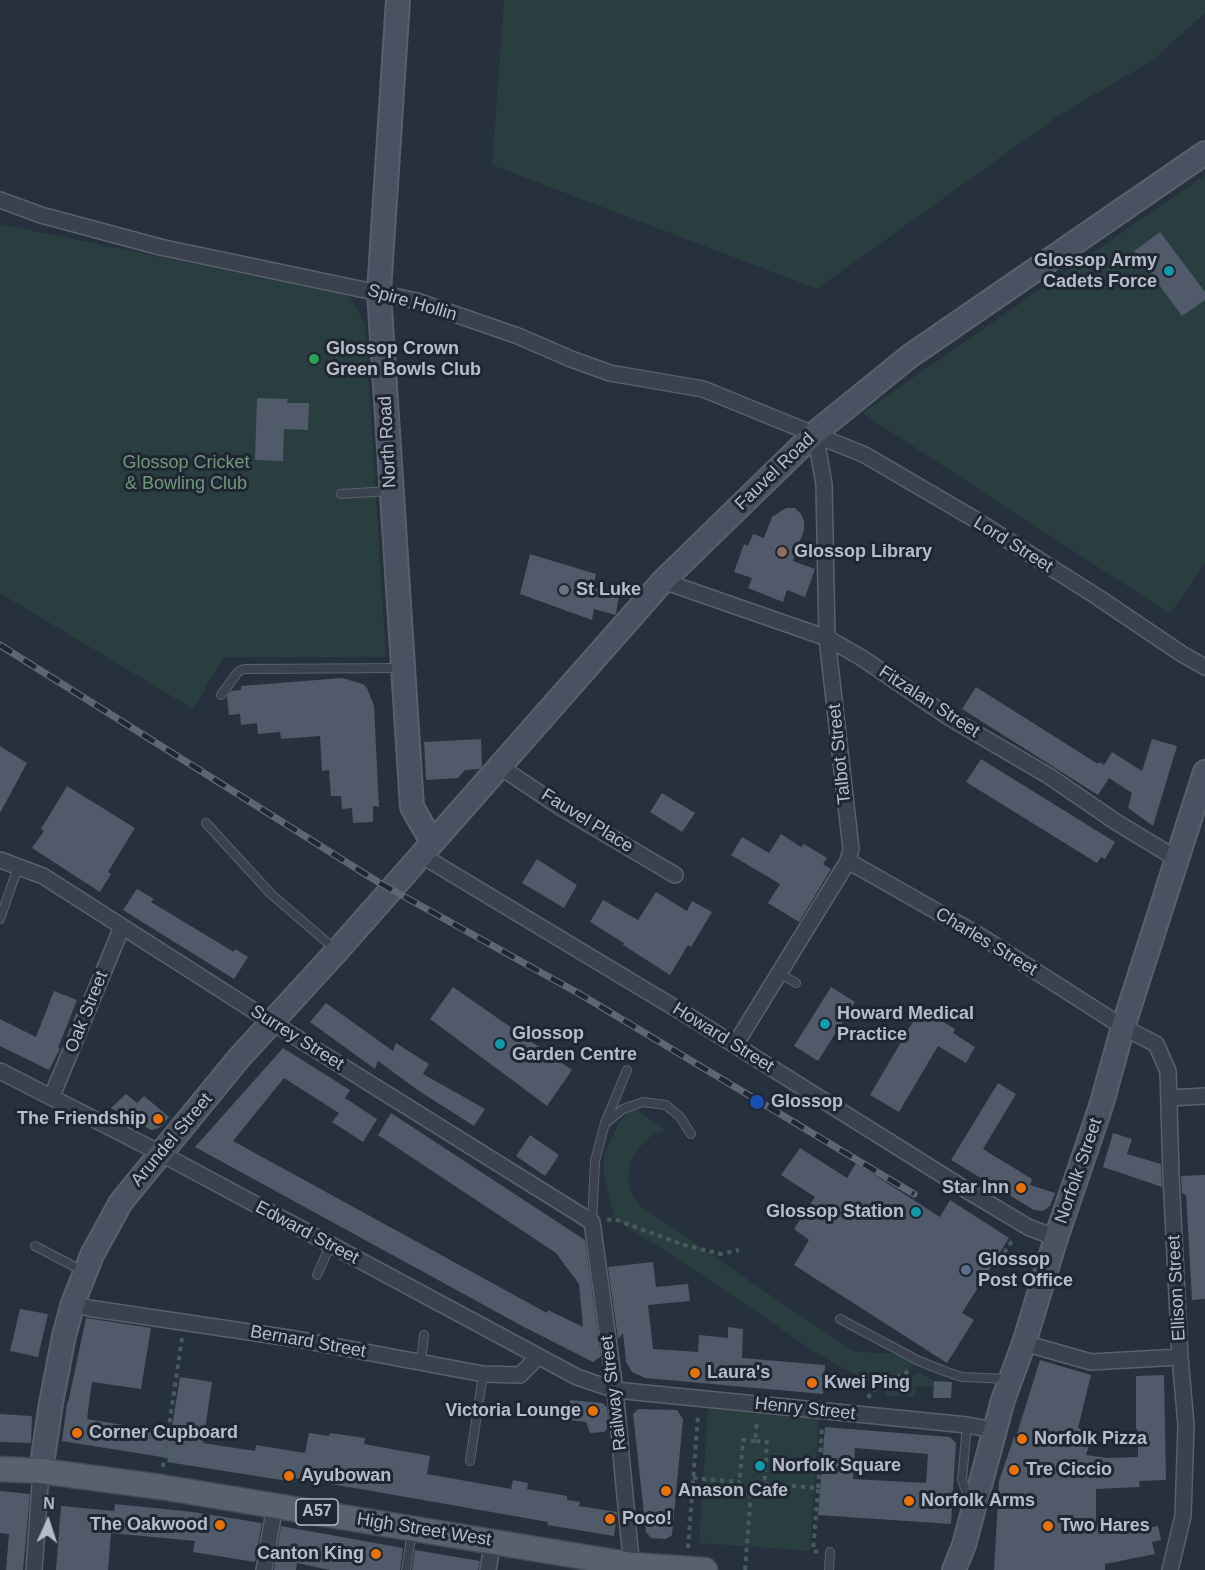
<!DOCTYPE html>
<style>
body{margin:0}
#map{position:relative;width:1205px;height:1570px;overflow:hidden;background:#27303d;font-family:Arial,sans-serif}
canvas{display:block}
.north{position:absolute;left:18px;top:1492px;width:60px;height:60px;-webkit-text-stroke:4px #202732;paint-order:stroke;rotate:3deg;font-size:16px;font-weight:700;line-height:24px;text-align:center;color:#b7bdc8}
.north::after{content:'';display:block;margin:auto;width:21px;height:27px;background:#b7bdc8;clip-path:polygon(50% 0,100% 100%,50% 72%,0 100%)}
</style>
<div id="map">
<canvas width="1205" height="1570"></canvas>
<div class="north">N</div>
</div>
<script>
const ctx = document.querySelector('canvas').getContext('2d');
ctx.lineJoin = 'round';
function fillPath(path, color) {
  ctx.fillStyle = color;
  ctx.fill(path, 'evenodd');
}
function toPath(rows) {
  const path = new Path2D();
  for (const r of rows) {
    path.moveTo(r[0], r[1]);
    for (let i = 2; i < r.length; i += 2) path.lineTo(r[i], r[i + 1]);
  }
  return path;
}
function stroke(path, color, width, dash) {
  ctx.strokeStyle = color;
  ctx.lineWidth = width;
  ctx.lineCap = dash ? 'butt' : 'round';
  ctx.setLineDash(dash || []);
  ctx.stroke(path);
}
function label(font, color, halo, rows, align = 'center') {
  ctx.font = font + ' Arial,sans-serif';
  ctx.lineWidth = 6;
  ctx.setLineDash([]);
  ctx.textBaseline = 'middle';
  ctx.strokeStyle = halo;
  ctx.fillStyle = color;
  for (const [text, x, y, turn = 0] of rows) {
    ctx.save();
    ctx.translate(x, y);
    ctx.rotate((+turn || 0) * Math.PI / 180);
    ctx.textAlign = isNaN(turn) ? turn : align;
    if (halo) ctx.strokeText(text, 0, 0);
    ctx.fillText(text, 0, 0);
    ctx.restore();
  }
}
const green = toPath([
 [504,0,1205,0,1205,13,1153,60,1058,116,817,289,492,165],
 [1205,175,1205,563,1170,614,862,413],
 [0,224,349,296,365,323,386,657,224,657,193,709,0,593],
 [632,1106,665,1130,651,1136,639,1148,630,1162,628,1178,631,1192,639,1205,852,1351,908,1355,914,1366,881,1387,865,1380,813,1351,703,1275,614,1219,604,1175,604,1154,619,1123],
 [920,1372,934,1381,933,1387,916,1386,915,1397,887,1396,885,1392],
 [708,1409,819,1417,810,1551,699,1543]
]);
const building = toPath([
 [1160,232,1205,292,1205,300,1182,316,1134,251],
 [257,398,288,399,287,403,309,403,308,430,284,429,283,461,255,460],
 [786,508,795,508,801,514,804,521,804,530,793,561,815,569,805,597,787,590,783,602,748,588,752,578,734,572,744,544,748,546,753,534,764,538,772,517],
 [530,554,596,574,593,587,619,594,616,614,615,615,594,609,592,620,520,594],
 [342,678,363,684,367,688,374,706,379,807,373,806,373,822,353,823,352,808,342,809,341,796,331,796,329,770,322,771,320,736,281,739,280,732,258,734,257,723,241,725,240,714,229,715,227,696,231,691,241,690,241,686],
 [976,687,1098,764,1099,762,1104,765,1112,752,1142,771,1152,739,1177,746,1153,826,1128,808,1132,793,1109,778,1098,795,962,709],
 [481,739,482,766,480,769,465,770,458,778,426,780,424,742],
 [0,746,27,763,0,813],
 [981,759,1115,842,1105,859,1101,857,1097,863,966,782],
 [67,786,135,828,108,872,111,874,100,892,32,848,44,831,41,829],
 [662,793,695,813,682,832,650,812],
 [781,834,801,847,804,844,827,858,823,864,831,869,799,922,768,903,780,884,731,855,742,837,769,853],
 [537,859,577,885,564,908,522,883],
 [137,889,154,899,151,902,234,952,235,949,248,957,234,979,123,910],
 [656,892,687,911,692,901,712,912,691,947,688,945,670,975,623,945,624,943,590,922,603,900,638,920],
 [453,987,572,1070,547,1106,430,1019],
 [831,987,855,1002,818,1061,794,1046],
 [54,991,77,1000,58,1048,60,1049,49,1070,0,1046,0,1019,36,1037],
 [326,1003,393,1051,396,1043,429,1064,423,1074,485,1109,474,1126,419,1091,378,1061,375,1069,310,1022],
 [921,1008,955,1029,953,1033,975,1047,966,1063,938,1046,899,1112,870,1095],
 [283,1048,350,1090,345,1098,377,1119,363,1142,332,1122,339,1113,284,1078,233,1141,547,1313,548,1310,583,1327,579,1284,556,1253,378,1135,391,1113,585,1240,601,1356,599,1358,593,1362,524,1327,195,1147],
 [998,1083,1016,1094,983,1149,1032,1179,1030,1185,1055,1193,1050,1206,1043,1211,1034,1210,951,1160],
 [126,1094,137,1103,144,1096,169,1117,159,1128,151,1130,111,1108],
 [1113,1133,1132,1139,1127,1154,1161,1164,1162,1187,1103,1167],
 [530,1135,559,1155,545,1176,516,1156],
 [800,1148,847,1178,856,1163,940,1217,950,1200,1009,1238,962,1313,974,1320,947,1363,794,1265,809,1240,794,1229,815,1197,781,1175],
 [1205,1175,1205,1299,1192,1300,1186,1195,1182,1193,1181,1176],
 [653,1262,656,1287,688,1284,690,1301,648,1305,653,1349,698,1352,699,1335,728,1338,728,1327,743,1329,742,1358,825,1365,823,1394,645,1378,632,1372,626,1362,623,1333,618,1339,608,1267],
 [20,1309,48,1314,38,1357,10,1351],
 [86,1318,151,1328,141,1389,92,1382,87,1419,171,1433,180,1377,212,1382,203,1443,255,1451,256,1445,305,1453,309,1433,329,1436,330,1433,365,1438,364,1444,430,1456,427,1474,511,1489,513,1480,528,1483,527,1489,567,1496,567,1500,580,1502,579,1506,617,1512,614,1536,547,1525,548,1522,372,1491,295,1478,294,1482,167,1462,168,1458,62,1441,67,1403,68,1403],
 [1040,1360,1091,1375,1078,1428,1093,1433,1086,1455,1107,1458,1138,1457,1138,1430,1136,1429,1136,1376,1164,1375,1166,1480,1139,1481,1140,1487,1096,1489,1096,1524,1118,1525,1119,1534,1158,1526,1161,1540,1152,1542,1155,1554,1105,1564,1105,1570,994,1570,999,1481,1014,1437,1016,1437],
 [934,1381,952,1382,951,1398,933,1398],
 [570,1400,602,1403,607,1407,609,1427,604,1432,590,1433,586,1422,569,1420],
 [638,1409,677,1410,683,1419,672,1535,666,1539,651,1538,646,1532,633,1414],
 [0,1414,32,1416,31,1443,0,1442],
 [825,1427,950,1437,956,1443,951,1524,818,1515],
 [855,1448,928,1454,926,1483,853,1479],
 [0,1491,30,1494,23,1570,6,1570,9,1534,0,1533],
 [115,1504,193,1512,262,1523,255,1562,193,1552,195,1541,111,1533,108,1570,56,1570,61,1506,114,1511],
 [281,1526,403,1548,400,1570,330,1570,297,1563,296,1570,274,1570],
 [415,1550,480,1561,478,1570,412,1570]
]);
const path = toPath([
 [607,1220,614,1219,684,1245,721,1254,739,1250],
 [997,1258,1007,1265],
 [999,1260,1014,1238],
 [868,1398,872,1391,911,1370],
 [755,1441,743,1440,739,1490,764,1492,767,1442,755,1441,757,1419],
 [163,1467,182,1338],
 [693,1478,740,1482],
 [765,1484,818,1488,813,1551,819,1552],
 [818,1488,822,1426],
 [688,1548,698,1415],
 [745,1570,751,1491]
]);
const lane = toPath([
 [341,494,389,491],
 [221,695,238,672,244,669,402,668],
 [206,823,271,894,336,950],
 [0,919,18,867],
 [779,973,796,983],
 [607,1122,623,1109,643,1102,666,1105,680,1117,691,1134],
 [592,1222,595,1161,605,1123,627,1070],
 [35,1246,83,1271],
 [317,1275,330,1246],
 [840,1319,919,1361,944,1371,962,1377,1008,1379],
 [421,1362,424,1335],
 [967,1425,962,1480,970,1501],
 [470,1461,483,1374],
 [406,1570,412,1532],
 [829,1570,830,1552]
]);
const street = toPath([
 [0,200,41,215,160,247,417,301,518,336,571,359,610,373,703,389,865,455,976,520,1096,596,1182,654,1205,667],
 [663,581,827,638,862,658,950,718,1049,776,1116,822,1177,859],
 [499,766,560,807,675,875],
 [421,855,690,1017,968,1191,1028,1227,1056,1238],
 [0,860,43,876,273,1023,592,1222,615,1390,632,1570],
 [848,861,982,937,1123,1027,1156,1044,1168,1071,1171,1175,1180,1357,1186,1425,1183,1516,1170,1570],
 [735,1045,848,861,851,849,827,638,824,484,815,433],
 [0,1071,160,1153,577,1377,615,1390,967,1425,994,1430],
 [52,1096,122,927],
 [1169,1098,1205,1096],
 [73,1303,88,1308,296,1339,483,1374,520,1375,531,1364,536,1355],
 [1024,1343,1091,1362,1180,1357],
 [34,1570,41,1471],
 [264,1570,275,1505],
 [488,1570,493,1541]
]);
const secondary = toPath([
 [398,0,379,292,412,807,432,842],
 [41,1471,51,1403,64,1336,73,1303,92,1255,121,1202,239,1058,337,951,663,581,815,433,910,356,1205,153],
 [954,1570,964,1545,1003,1400,1024,1343,1056,1238,1101,1106,1123,1027,1205,772]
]);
const primary = toPath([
 [0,1469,41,1471,161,1487,633,1565,705,1570]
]);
const rail = toPath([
 [0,645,378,882,578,993,914,1194]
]);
const markers = [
 [1169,271,6,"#0f9aa8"],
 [314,359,6,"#2e9e5b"],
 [782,552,6,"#8d6e63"],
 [564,590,6,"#6b7280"],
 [825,1024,6,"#0f9aa8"],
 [500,1044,6,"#0f9aa8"],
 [757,1102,8,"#1a4fb4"],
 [158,1119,6,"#e8710a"],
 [1021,1188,6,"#e8710a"],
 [916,1212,6,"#0f9aa8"],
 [966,1270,6,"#5c6f8a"],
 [695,1373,6,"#e8710a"],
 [812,1383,6,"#e8710a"],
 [593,1411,6,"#e8710a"],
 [77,1433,6,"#e8710a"],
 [1022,1439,6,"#e8710a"],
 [760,1466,6,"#0f9aa8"],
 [1014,1470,6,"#e8710a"],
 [289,1476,6,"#e8710a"],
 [666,1491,6,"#e8710a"],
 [909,1501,6,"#e8710a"],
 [610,1519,6,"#e8710a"],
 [220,1525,6,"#e8710a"],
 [1048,1526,6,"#e8710a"],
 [376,1554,6,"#e8710a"]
];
const shields = [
 [317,1512,42]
];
const shieldNames = [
 ["A57",317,1512]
];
const poiNames = [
 ["Glossop Army",1157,261,"right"],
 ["Cadets Force",1157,282,"right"],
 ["Glossop Crown",326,349],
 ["Green Bowls Club",326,370],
 ["Glossop Library",794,552],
 ["St Luke",576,590],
 ["Howard Medical",837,1014],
 ["Practice",837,1035],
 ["Glossop",512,1034],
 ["Garden Centre",512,1055],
 ["Glossop",771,1102],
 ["The Friendship",146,1119,"right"],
 ["Star Inn",1009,1188,"right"],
 ["Glossop Station",904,1212,"right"],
 ["Glossop",978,1260],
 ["Post Office",978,1281],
 ["Laura's",707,1373],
 ["Kwei Ping",824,1383],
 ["Victoria Lounge",581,1411,"right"],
 ["Corner Cupboard",89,1433],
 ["Norfolk Pizza",1034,1439],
 ["Norfolk Square",772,1466],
 ["Tre Ciccio",1026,1470],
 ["Ayubowan",301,1476],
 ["Anason Cafe",678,1491],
 ["Norfolk Arms",921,1501],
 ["Poco!",622,1519],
 ["The Oakwood",208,1525,"right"],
 ["Two Hares",1060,1526],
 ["Canton King",364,1554,"right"]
];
const streetNames = [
 ["Spire Hollin",412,303,16],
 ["North Road",388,442,-93],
 ["Fauvel Road",775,472,-44],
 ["Lord Street",1013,545,32],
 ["Fitzalan Street",929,702,33],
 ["Talbot Street",840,754,-96],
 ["Fauvel Place",587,821,32],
 ["Charles Street",986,942,31],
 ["Oak Street",87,1012,-68],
 ["Surrey Street",297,1038,32],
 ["Howard Street",723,1038,32],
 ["Arundel Street",172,1140,-50],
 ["Norfolk Street",1079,1171,-71],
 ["Edward Street",307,1233,28],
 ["Ellison Street",1177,1288,-93],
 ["Bernard Street",308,1342,10],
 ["Railway Street",614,1393,-97],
 ["Henry Street",805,1409,6],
 ["High Street West",424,1530,9]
];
const parkNames = [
 ["Glossop Cricket",186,463],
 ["& Bowling Club",186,484]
];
fillPath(green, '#2a3d3f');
fillPath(building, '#505a68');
stroke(lane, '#59606b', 10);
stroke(street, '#59606b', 18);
stroke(secondary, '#59606b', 26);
stroke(primary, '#444b56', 27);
stroke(path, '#495a5d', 4, [4.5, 4.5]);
stroke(lane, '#3b424d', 8);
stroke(street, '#3b424d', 15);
stroke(secondary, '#4a5160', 22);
stroke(primary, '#59616d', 24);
stroke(rail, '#5e6674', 7);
stroke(rail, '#202732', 4.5, [14]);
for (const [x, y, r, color] of markers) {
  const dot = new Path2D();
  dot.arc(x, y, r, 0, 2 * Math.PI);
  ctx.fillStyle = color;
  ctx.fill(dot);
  stroke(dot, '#202732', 2);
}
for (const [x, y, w] of shields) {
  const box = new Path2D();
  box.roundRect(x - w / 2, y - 13, w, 26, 4.5);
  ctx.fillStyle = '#202732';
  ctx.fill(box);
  stroke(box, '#b7bdc8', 1.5);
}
label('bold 16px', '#b7bdc8', null, shieldNames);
label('bold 18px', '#b7bdc8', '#202732', poiNames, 'left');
label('18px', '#b7bdc8', '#202732', streetNames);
label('18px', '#71977b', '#202732', parkNames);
</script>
